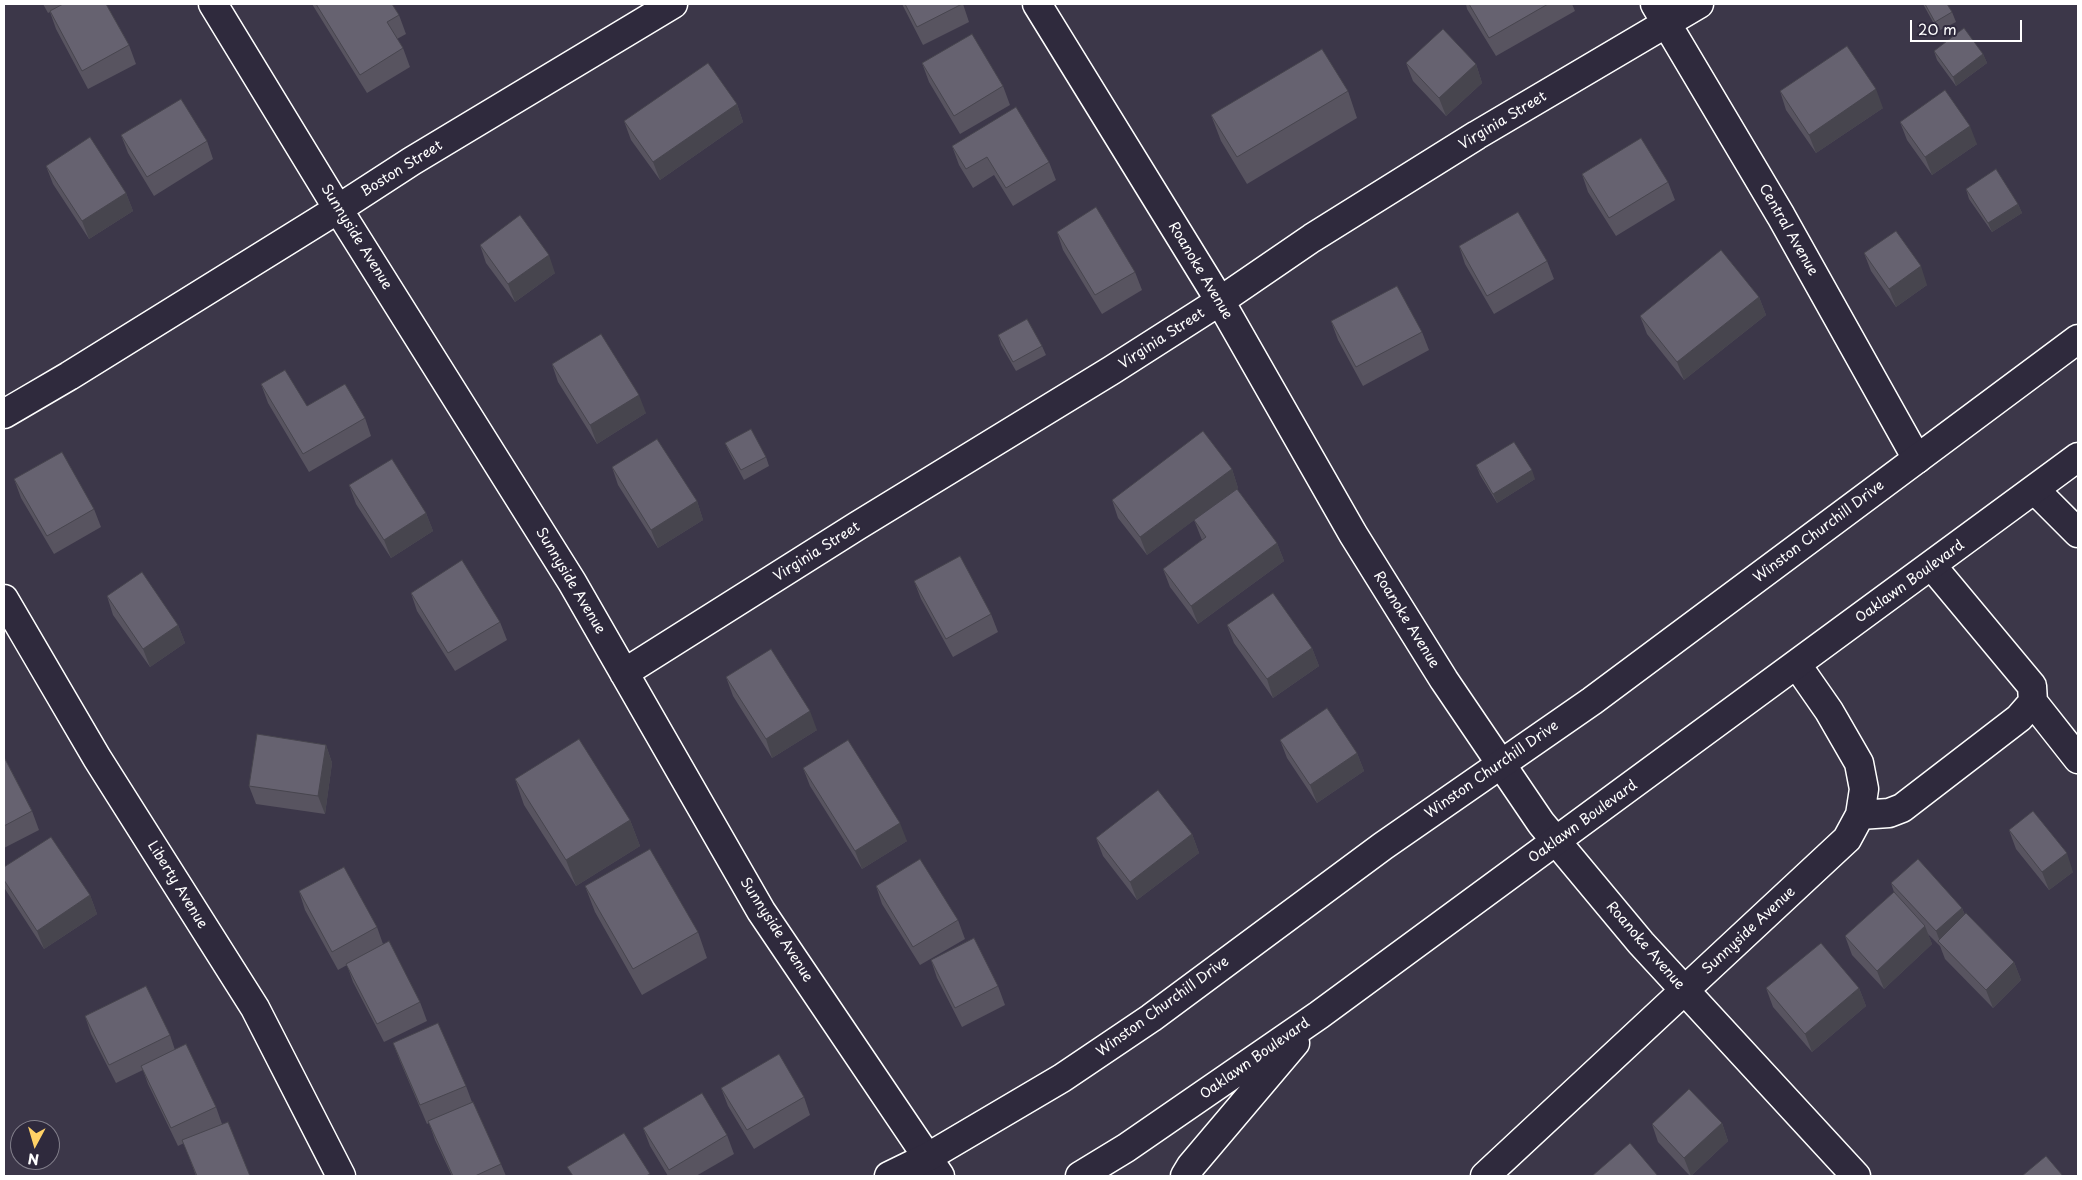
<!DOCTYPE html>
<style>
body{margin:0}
#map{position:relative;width:2082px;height:1180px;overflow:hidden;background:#3c3749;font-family:"Playpen Sans",sans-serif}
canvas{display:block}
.frame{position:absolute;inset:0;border:5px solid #fff;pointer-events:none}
.north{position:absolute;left:10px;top:1120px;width:50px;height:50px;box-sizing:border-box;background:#2f2a3d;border:1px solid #827f8b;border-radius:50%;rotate:186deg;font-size:14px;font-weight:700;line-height:20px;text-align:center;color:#fff}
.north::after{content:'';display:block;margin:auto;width:18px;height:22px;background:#ffd166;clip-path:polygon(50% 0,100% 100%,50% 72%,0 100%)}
.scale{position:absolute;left:1910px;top:20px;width:112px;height:22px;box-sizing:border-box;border:2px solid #fff;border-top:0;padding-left:6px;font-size:15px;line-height:18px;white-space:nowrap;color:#fff;-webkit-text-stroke:4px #2f2a3d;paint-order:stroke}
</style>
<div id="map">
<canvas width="2082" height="1180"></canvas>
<div class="frame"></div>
<div class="north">N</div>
<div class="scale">20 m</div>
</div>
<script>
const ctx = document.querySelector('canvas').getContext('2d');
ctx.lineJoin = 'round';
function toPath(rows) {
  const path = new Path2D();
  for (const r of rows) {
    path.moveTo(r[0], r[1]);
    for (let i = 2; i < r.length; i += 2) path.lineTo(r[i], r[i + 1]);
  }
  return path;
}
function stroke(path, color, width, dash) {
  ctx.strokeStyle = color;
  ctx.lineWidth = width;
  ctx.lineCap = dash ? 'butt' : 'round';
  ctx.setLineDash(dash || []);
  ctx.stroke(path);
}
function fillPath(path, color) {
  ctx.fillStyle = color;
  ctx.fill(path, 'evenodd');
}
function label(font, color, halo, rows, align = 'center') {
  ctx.font = font + ' "Playpen Sans",sans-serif';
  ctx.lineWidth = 4;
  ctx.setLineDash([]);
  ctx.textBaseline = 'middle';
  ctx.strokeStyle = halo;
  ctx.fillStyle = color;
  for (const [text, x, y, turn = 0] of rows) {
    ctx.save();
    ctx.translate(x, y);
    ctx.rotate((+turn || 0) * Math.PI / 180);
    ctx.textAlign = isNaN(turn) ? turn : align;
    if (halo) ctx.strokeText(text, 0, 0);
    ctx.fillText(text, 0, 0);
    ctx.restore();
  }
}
const minor = toPath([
 [213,4,338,209,572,582,761,911,940,1176],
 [1037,4,1220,301,1353,534,1444,680,1541,823,1641,943,1856,1176],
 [1655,4,1781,216,1917,459],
 [4,414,69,376,338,209,412,161,673,4],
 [2035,490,2078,533],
 [4,599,97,758,255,1008,341,1176],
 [624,673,857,526,1112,370,1220,301,1312,238,1477,135,1699,4],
 [2033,702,2078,759],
 [1860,815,1889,813,1902,808,2019,718,2033,702,2032,686,1932,566],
 [1485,1176,1847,839,1860,815,1864,789,1859,763,1829,711,1797,665]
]);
const highway = toPath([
 [889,1176,928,1157,1062,1078,1151,1018,1383,846,1592,701,2078,339],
 [1080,1176,1126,1148,1319,1015,2078,457],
 [1185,1176,1191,1166,1295,1043]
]);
const wall = toPath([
 [43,4,106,4,129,45,136,64,88,89,56,29,50,12,48,13],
 [312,4,392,4,399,15,406,34,397,39,403,48,410,67,367,93],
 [902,4,963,4,969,22,923,45],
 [1466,4,1572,4,1575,11,1496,56,1467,9],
 [1923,4,1947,4,1952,12,1956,22,1938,31],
 [1934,51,1983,54,1987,63,1956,86,1937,60],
 [922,63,1003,86,1010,105,960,134,929,82],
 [1406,63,1476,64,1482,83,1446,116,1413,81],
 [1348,91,1357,118,1247,184,1221,141,1211,115],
 [1780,91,1883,108,1816,153,1786,110],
 [737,104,743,122,660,180,631,140,624,121],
 [1900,122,1977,144,1932,175,1907,140],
 [121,135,207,141,213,159,154,196,128,153],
 [952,146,1049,162,1056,180,1013,206,994,175,973,188,959,165],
 [46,166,126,193,133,211,89,239,53,184],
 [1582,174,1668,182,1675,200,1616,236,1588,192],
 [1966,189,2018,204,2022,213,1992,232,1969,199],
 [1057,232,1135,272,1142,290,1102,314,1063,250],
 [480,245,555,273,515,302,486,263],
 [1459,246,1547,261,1554,279,1494,314,1465,264],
 [1864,253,1927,285,1896,307,1871,271],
 [1759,297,1766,315,1684,380,1647,334,1640,316],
 [1331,321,1422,332,1429,350,1363,386,1338,340],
 [998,335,1042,346,1046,355,1016,371,1001,345],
 [552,364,646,413,597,444,558,382],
 [261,384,307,406,365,418,371,436,309,472,268,403],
 [725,443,766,457,769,466,744,480,729,452],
 [1476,465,1535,479,1497,503,1480,475],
 [612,467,697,501,703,520,658,548,618,485],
 [1232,469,1238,488,1209,510,1277,543,1284,561,1198,624,1170,587,1163,569,1202,540,1194,520,1147,555,1118,518,1112,500],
 [14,479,94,509,101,527,54,554,21,498],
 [349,485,426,513,433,531,391,558,356,504],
 [914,581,991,614,998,632,953,657,921,599],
 [411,593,500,622,507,640,455,671,417,611],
 [107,596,178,625,185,643,150,667,113,615],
 [1227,625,1312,648,1319,666,1273,698,1234,643],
 [726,677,817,730,772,758,733,696],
 [1280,740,1357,753,1364,771,1317,803,1287,758],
 [326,745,332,763,325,814,256,804,249,786],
 [4,757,32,811,39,830,4,848],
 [803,768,907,841,862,869,810,786],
 [515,779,630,820,640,846,576,886,524,805],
 [2009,830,2073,872,2049,890,2016,849],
 [1192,834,1199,853,1137,900,1103,856,1096,838],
 [4,867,90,895,97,914,44,949,5,889,4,887],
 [1891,883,1962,908,1965,915,2014,962,2021,980,1993,1008,1945,959,1940,946,1928,934,1932,944,1884,989,1852,955,1845,936,1894,892],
 [585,886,698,932,707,958,642,995,595,912],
 [876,886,958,920,965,939,920,965,882,904],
 [299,891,377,927,383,944,420,1002,427,1021,384,1042,353,982,347,965,338,970,305,910],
 [931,960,998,986,1005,1005,962,1027,937,978],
 [1766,988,1859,988,1866,1006,1812,1052,1773,1007],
 [85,1016,170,1035,175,1050,216,1107,222,1124,250,1176,196,1176,184,1143,178,1146,148,1084,143,1070,116,1083,91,1034],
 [393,1043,466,1086,472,1102,501,1164,506,1176,452,1176,435,1140,429,1123,427,1124,400,1061],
 [721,1088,804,1097,810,1115,754,1149,728,1106],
 [1722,1123,1728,1141,1691,1176,1690,1176,1658,1142,1652,1124],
 [643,1128,727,1135,734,1154,696,1176,668,1176,650,1146]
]);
const shadedWall = toPath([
 [1983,54,1987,63,1956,86,1953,77],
 [1476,64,1482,83,1446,116,1439,98],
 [1876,89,1883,108,1816,153,1809,135],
 [737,104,743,122,660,180,653,162],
 [1970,126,1977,144,1932,175,1925,157],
 [126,193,133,211,89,239,82,221],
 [2018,204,2022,213,1992,232,1988,223],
 [549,255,555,273,515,302,508,284],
 [1921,266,1927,285,1896,307,1889,289],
 [1759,297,1766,315,1684,380,1677,362],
 [639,395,646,413,597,444,590,425],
 [1232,469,1238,488,1147,555,1140,537],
 [1532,470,1535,479,1497,503,1493,494],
 [697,501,703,520,658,548,651,530],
 [426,513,433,531,391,558,384,540],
 [1277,543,1284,561,1198,624,1191,606],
 [178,625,185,643,150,667,143,649],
 [1312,648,1319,666,1273,698,1267,679],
 [810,711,817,730,772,758,766,739],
 [326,745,332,763,325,814,318,796],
 [1357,753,1364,771,1317,803,1310,785],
 [630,820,640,846,576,886,566,860],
 [900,823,907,841,862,869,855,851],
 [1192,834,1199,853,1137,900,1130,882],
 [2067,853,2073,872,2049,890,2042,872],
 [90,895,97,914,44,949,37,931],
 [1962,908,1969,926,1941,944,1936,931],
 [1925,926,1932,944,1884,989,1877,971],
 [2014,962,2021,980,1993,1008,1986,990],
 [1859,988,1866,1006,1812,1052,1805,1034],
 [1722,1123,1728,1141,1691,1176,1684,1158]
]);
const building = toPath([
 [63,4,106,4,129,45,82,71,50,11,63,4],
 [316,4,392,4,399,15,387,22,403,48,360,75,316,4],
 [905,4,962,4,917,27,905,4],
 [1469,4,1548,4,1489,38,1469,4],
 [1925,4,1947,4,1952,12,1935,22,1925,4],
 [1964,28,1983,54,1953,77,1934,51,1964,28],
 [1443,29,1476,64,1439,98,1406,63,1443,29],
 [972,34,1003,86,954,116,922,63,972,34],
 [1847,46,1876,89,1809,135,1780,91,1847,46],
 [1322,49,1348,91,1237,157,1211,115,1322,49],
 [708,63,737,104,653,162,624,121,708,63],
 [1945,90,1970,126,1925,157,1900,122,1945,90],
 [181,99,207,141,147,177,121,135,181,99],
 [1016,107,1049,162,1006,188,987,157,966,169,952,146,1016,107],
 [90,137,126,193,82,221,46,166,90,137],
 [1641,138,1668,182,1609,218,1582,174,1641,138],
 [1996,169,2018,204,1988,223,1966,189,1996,169],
 [1096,207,1135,272,1095,295,1057,232,1096,207],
 [1518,212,1547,261,1487,296,1459,246,1518,212],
 [520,215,549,255,508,284,480,245,520,215],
 [1896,231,1921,266,1889,289,1864,253,1896,231],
 [1721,250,1759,297,1677,362,1640,316,1721,250],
 [1397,286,1422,332,1356,367,1331,321,1397,286],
 [1027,319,1042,346,1013,362,998,335,1027,319],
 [601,334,639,395,590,425,552,364,601,334],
 [285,370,307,406,345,384,365,418,303,454,261,384,285,370],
 [751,429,766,457,741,470,725,443,751,429],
 [1203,431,1232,469,1140,537,1112,500,1203,431],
 [657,439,697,501,651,530,612,467,657,439],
 [1514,442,1532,470,1493,494,1476,465,1514,442],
 [62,452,94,509,47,536,14,479,62,452],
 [392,459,426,513,384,540,349,485,392,459],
 [1237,489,1277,543,1191,606,1163,569,1206,537,1194,520,1237,489],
 [960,556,991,614,946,639,914,581,960,556],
 [462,560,500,622,448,653,411,593,462,560],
 [142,572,178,625,143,649,107,596,142,572],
 [1273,593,1312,648,1267,679,1227,625,1273,593],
 [771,649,810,711,766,739,726,677,771,649],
 [1327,708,1357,753,1310,785,1280,740,1327,708],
 [257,734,326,745,318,796,249,786,257,734],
 [579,739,630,820,566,860,515,779,579,739],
 [848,740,900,823,855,851,803,768,848,740],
 [4,757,32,811,4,826,4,757],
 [1158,790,1192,834,1130,882,1096,838,1158,790],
 [2033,811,2067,853,2042,872,2009,830,2033,811],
 [51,837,90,895,37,931,4,880,4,867,51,837],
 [650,849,698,932,633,969,585,886,650,849],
 [920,859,958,920,913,947,876,886,920,859],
 [1918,859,1962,908,1936,931,1891,883,1918,859],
 [344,867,377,927,332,952,299,891,344,867],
 [1894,892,1925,926,1877,971,1845,936,1894,892],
 [1966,913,2014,962,1986,990,1938,941,1966,913],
 [974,938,998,986,955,1008,931,960,974,938],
 [389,941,420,1002,377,1024,346,964,389,941],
 [1821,943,1859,988,1805,1034,1766,988,1821,943],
 [146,986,170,1035,109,1065,85,1016,146,986],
 [438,1023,466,1086,420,1105,393,1043,438,1023],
 [186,1044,216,1107,171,1128,141,1066,186,1044],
 [779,1054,804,1097,747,1130,721,1088,779,1054],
 [1689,1089,1722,1123,1684,1158,1652,1124,1689,1089],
 [702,1093,727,1135,669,1170,643,1128,702,1093],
 [473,1102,501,1164,475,1176,453,1176,428,1121,473,1102],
 [228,1122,250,1176,197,1176,182,1140,228,1122],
 [624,1133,650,1174,646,1176,573,1176,567,1167,624,1133],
 [1630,1143,1658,1176,1592,1176,1630,1143],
 [2046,1156,2063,1176,2022,1176,2046,1156]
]);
const streetNames = [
 ["Virginia Street",1503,121,-31],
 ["Boston Street",402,169,-32],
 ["Central Avenue",1788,230,60],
 ["Sunnyside Avenue",356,237,58],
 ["Roanoke Avenue",1200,271,59],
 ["Virginia Street",1162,339,-33],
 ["Winston Churchill Drive",1819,532,-37],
 ["Virginia Street",817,552,-32],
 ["Sunnyside Avenue",570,581,59],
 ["Oaklawn Boulevard",1910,582,-36],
 ["Roanoke Avenue",1406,620,58],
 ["Winston Churchill Drive",1492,770,-35],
 ["Oaklawn Boulevard",1583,822,-36],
 ["Liberty Avenue",177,885,58],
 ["Sunnyside Avenue",776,930,57],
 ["Sunnyside Avenue",1749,931,-43],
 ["Roanoke Avenue",1645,946,49],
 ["Winston Churchill Drive",1163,1007,-36],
 ["Oaklawn Boulevard",1255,1059,-35]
];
stroke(minor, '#fff', 31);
stroke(highway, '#fff', 31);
stroke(minor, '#2f2a3d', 28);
stroke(highway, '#2f2a3d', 28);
fillPath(wall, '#585460');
fillPath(shadedWall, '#47454e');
fillPath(building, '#666270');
stroke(building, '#47454e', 1);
label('14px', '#fff', '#2f2a3d', streetNames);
</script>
